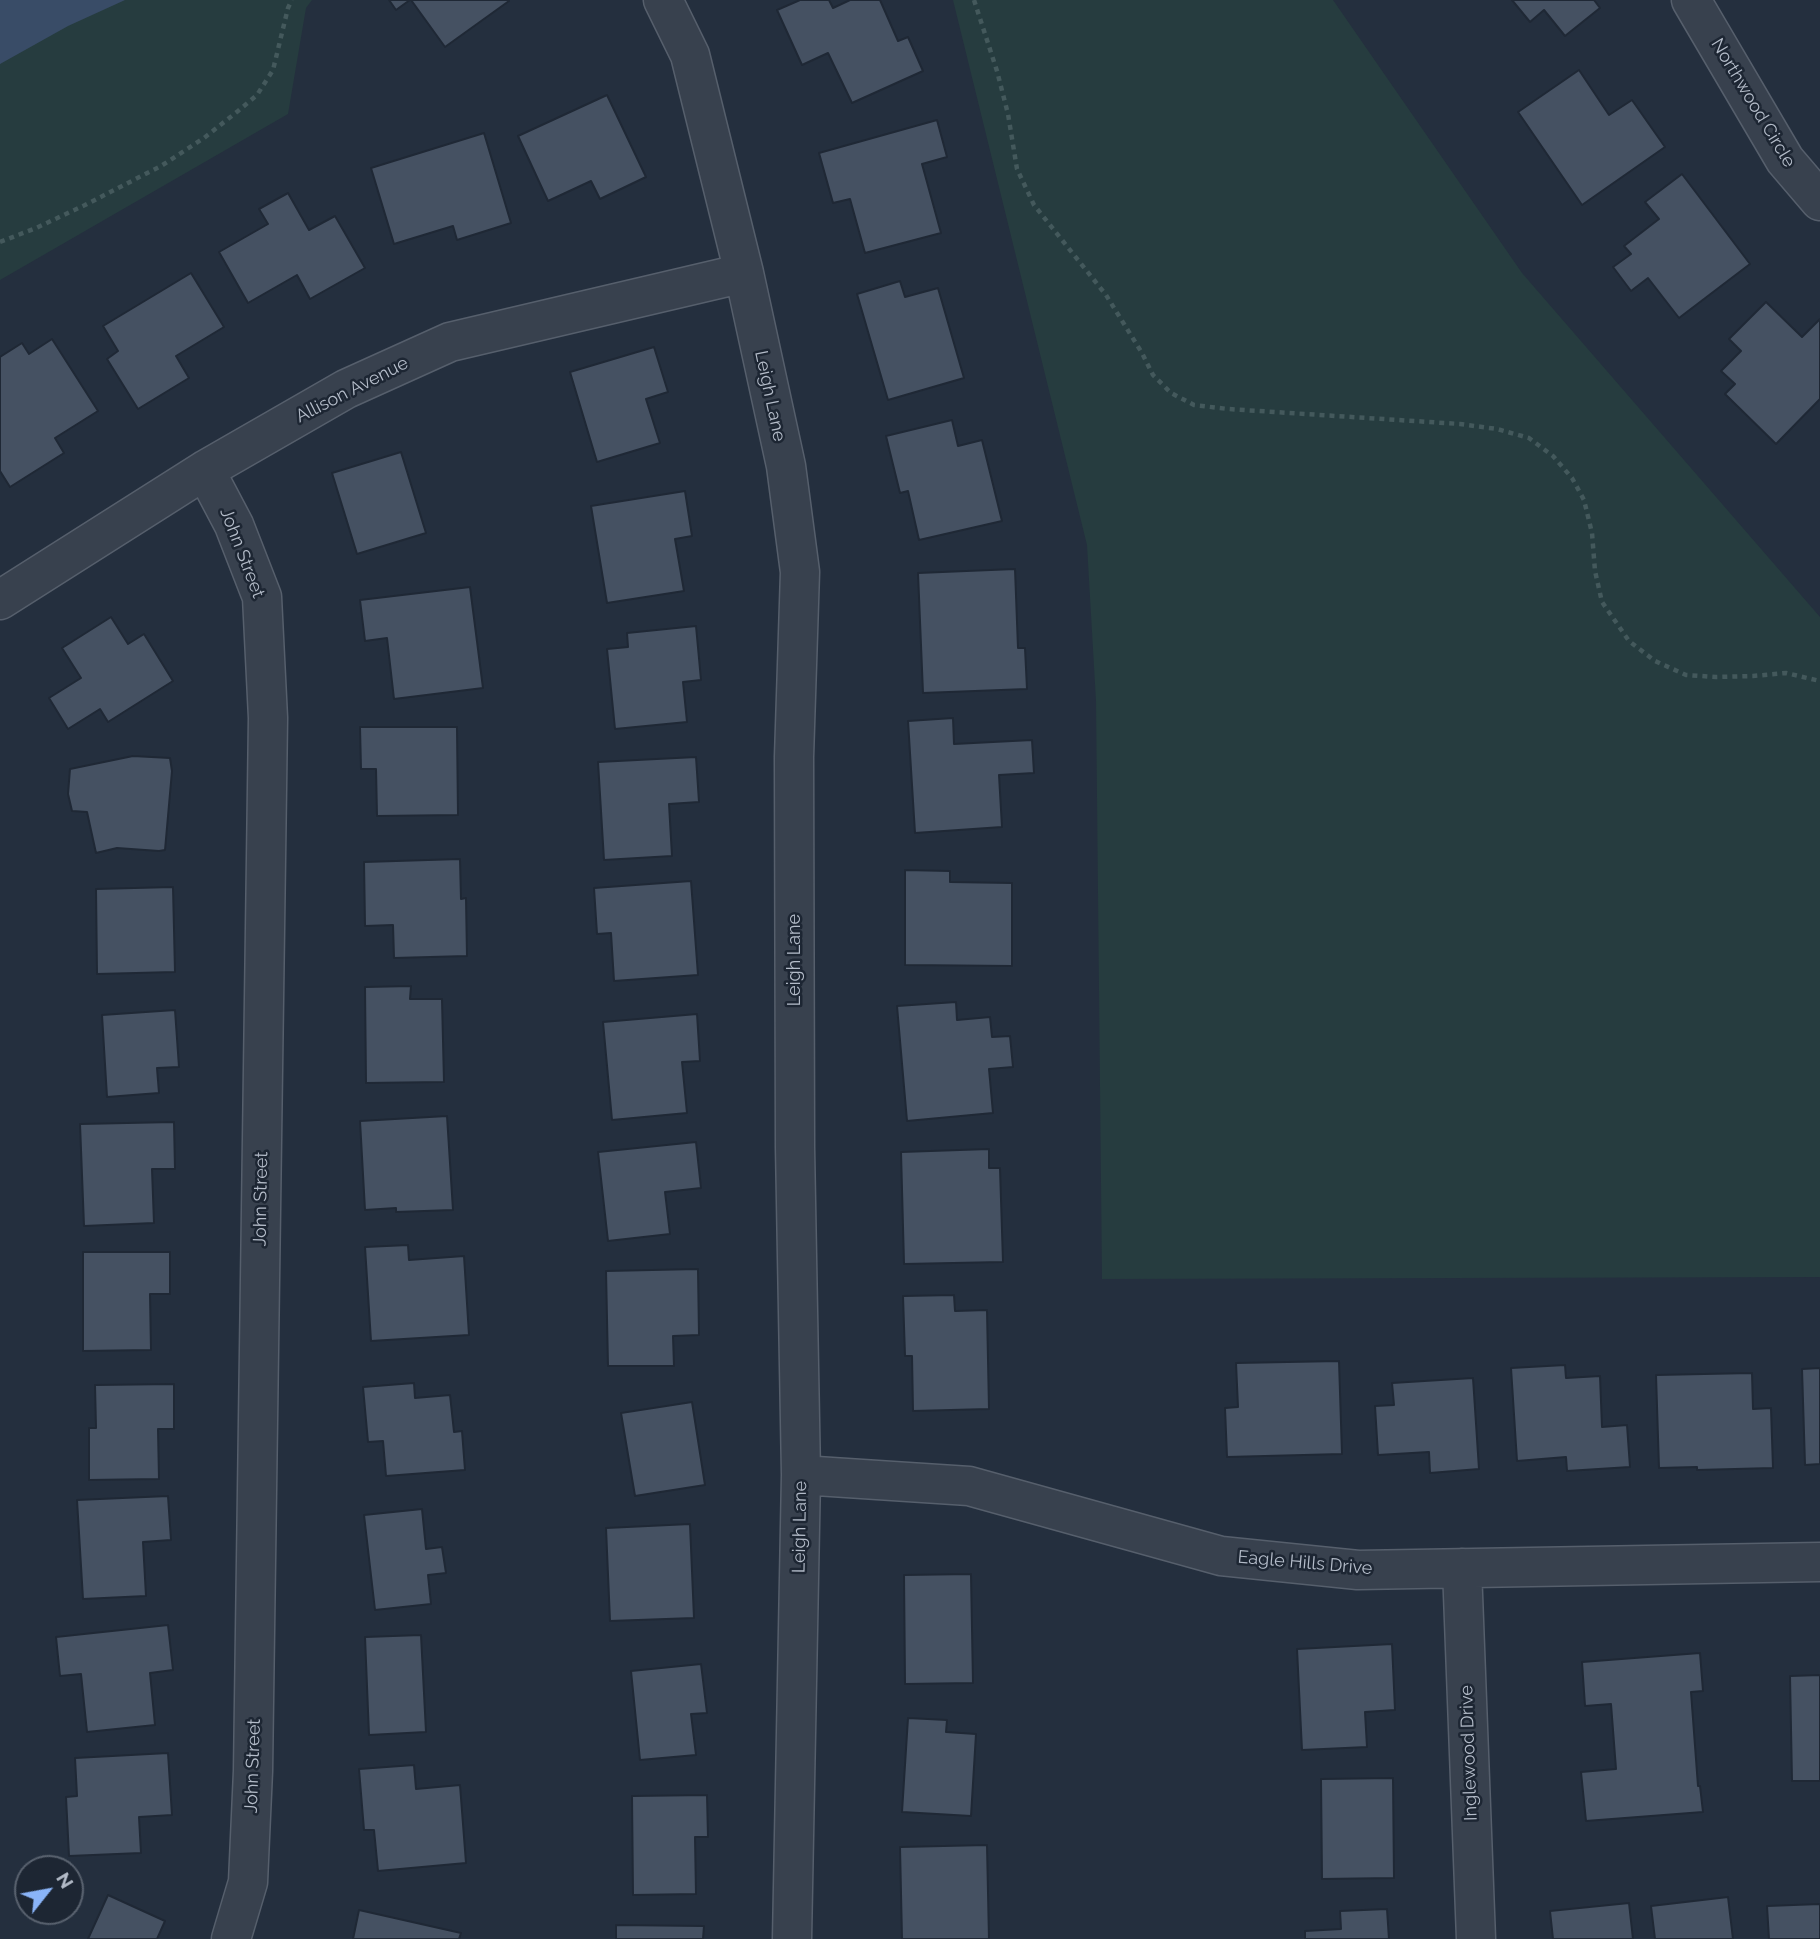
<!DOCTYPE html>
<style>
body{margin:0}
#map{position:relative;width:1820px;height:1939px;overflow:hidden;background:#242f3e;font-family:Raleway,sans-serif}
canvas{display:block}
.north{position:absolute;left:14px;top:1855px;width:70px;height:70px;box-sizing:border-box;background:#1d2633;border:2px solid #59626f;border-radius:50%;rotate:59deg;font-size:19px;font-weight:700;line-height:28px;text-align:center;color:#b4bcc9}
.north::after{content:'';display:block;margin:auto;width:24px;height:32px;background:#8ab4f8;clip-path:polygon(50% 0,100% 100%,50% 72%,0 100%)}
</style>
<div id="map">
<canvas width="1820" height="1939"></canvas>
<div class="north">N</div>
</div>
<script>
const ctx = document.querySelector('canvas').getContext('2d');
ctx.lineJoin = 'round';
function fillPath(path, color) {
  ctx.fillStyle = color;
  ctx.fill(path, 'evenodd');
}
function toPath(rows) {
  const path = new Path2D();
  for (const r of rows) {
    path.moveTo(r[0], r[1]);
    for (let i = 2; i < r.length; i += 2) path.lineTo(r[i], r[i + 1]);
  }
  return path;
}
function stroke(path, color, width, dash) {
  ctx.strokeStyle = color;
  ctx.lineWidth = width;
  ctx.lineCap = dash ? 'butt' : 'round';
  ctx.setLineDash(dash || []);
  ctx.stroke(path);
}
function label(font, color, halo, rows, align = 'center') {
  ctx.font = font + ' Raleway,sans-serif';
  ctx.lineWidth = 5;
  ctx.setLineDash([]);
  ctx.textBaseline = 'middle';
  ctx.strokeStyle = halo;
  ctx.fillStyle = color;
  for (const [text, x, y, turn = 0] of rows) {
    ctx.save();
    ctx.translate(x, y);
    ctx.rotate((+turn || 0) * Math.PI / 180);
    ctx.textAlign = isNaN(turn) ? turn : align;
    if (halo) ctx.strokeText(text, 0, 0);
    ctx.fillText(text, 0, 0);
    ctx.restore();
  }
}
const green = toPath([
 [0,0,312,0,306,8,288,114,0,280],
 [953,0,1333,0,1522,273,1820,617,1820,1277,1102,1279,1096,701,1087,545]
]);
const water = toPath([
 [0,0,125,0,68,26,0,64]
]);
const building = toPath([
 [389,0,410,0,396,10,389,0],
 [411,0,508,0,509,1,445,47,411,0],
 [800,0,829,0,833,8,850,0,880,0,898,41,908,37,923,71,852,103,828,53,802,65,777,10,800,0],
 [1512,0,1594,0,1600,8,1565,36,1544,10,1530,22,1512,0],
 [1579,70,1609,115,1632,100,1665,147,1582,205,1518,112,1579,70],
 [607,95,646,177,600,199,591,181,548,201,518,136,607,95],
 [937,120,947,157,922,164,941,233,865,253,850,199,833,203,819,153,937,120],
 [484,133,511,223,457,240,453,226,394,244,371,168,484,133],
 [1682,174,1750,264,1679,318,1648,278,1631,291,1613,267,1631,254,1624,246,1659,219,1645,202,1682,174],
 [288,193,309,230,335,216,365,268,310,299,297,275,248,303,219,252,268,224,259,209,288,193],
 [191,273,224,327,176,356,189,378,138,409,107,359,118,351,103,326,191,273],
 [900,281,905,297,938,288,964,378,888,400,857,294,900,281],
 [1766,302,1802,337,1820,319,1820,399,1776,444,1725,394,1735,384,1721,371,1741,351,1729,339,1766,302],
 [52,339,98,411,55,438,64,453,10,487,0,471,0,357,22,343,29,354,52,339],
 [654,347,668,392,646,399,660,443,597,462,570,372,654,347],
 [952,420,958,446,982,440,1002,521,919,540,908,491,900,493,886,436,952,420],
 [401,452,426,533,357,554,332,473,401,452],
 [685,491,692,536,675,539,684,591,607,603,591,506,685,491],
 [1015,569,1018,648,1025,648,1027,689,923,693,918,573,1015,569],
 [470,587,483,688,394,699,387,638,365,641,360,600,470,587],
 [111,617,128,644,144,634,173,681,108,722,100,709,68,729,49,698,81,678,62,648,111,617],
 [696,626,701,680,683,682,687,722,615,729,607,649,628,647,627,633,696,626],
 [953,718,954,744,1032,740,1034,773,999,775,1002,827,915,833,908,721,953,718],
 [360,727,457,727,458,815,377,816,376,769,361,769,360,727],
 [133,756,170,758,172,771,165,850,159,851,117,848,96,853,87,812,72,811,68,794,70,769,133,756],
 [696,757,699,802,669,804,672,856,604,860,598,762,696,757],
 [460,859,461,899,466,898,467,956,394,958,393,925,365,926,364,862,460,859],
 [905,870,950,871,950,882,1012,883,1012,966,905,965,905,870],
 [691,881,698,975,614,981,611,933,597,934,594,888,691,881],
 [173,887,175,972,97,974,96,889,173,887],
 [411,986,410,999,442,999,444,1082,366,1083,365,987,411,986],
 [956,1002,957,1020,990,1017,992,1037,1010,1036,1013,1067,989,1069,993,1113,907,1121,897,1006,956,1002],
 [175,1010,179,1067,157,1068,159,1093,107,1097,102,1015,175,1010],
 [697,1014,700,1061,682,1062,687,1113,612,1120,603,1022,697,1014],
 [447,1116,453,1210,396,1212,396,1208,365,1210,360,1121,447,1116],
 [174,1122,175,1169,152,1169,154,1223,84,1226,80,1124,174,1122],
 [696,1142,701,1188,665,1192,670,1234,608,1241,598,1152,696,1142],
 [989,1149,989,1168,1000,1168,1003,1262,904,1264,901,1152,989,1149],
 [408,1245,409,1260,464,1256,469,1335,371,1341,365,1247,408,1245],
 [83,1252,170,1252,170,1294,150,1294,151,1350,83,1351,83,1252],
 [698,1269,699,1335,673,1336,674,1366,608,1366,606,1271,698,1269],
 [954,1295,955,1311,987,1310,989,1409,913,1411,912,1356,905,1356,903,1296,954,1295],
 [1339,1361,1342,1454,1227,1457,1225,1408,1238,1407,1236,1363,1339,1361],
 [1565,1365,1566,1378,1600,1376,1602,1427,1627,1425,1630,1467,1567,1471,1566,1457,1517,1461,1511,1368,1565,1365],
 [1820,1368,1820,1464,1805,1465,1802,1369,1820,1368],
 [1752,1373,1753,1409,1771,1408,1773,1468,1697,1470,1697,1467,1659,1468,1656,1375,1752,1373],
 [1473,1378,1479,1469,1430,1473,1429,1452,1378,1455,1375,1406,1394,1405,1392,1383,1473,1378],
 [414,1383,415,1398,450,1395,454,1432,462,1431,465,1470,386,1476,383,1441,368,1442,363,1387,414,1383],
 [174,1384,174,1429,158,1429,159,1479,89,1480,89,1428,96,1428,95,1385,174,1384],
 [692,1402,705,1485,635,1496,621,1413,692,1402],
 [168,1496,171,1540,143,1542,146,1596,83,1599,77,1500,168,1496],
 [422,1509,426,1549,442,1547,446,1573,428,1575,431,1604,375,1610,364,1515,422,1509],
 [690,1524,694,1618,610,1621,606,1528,690,1524],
 [971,1574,973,1683,905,1684,904,1575,971,1574],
 [168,1625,173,1670,150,1673,155,1725,87,1732,81,1674,60,1676,56,1637,168,1625],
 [421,1635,426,1732,369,1735,365,1637,421,1635],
 [1392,1644,1395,1710,1365,1712,1367,1747,1302,1750,1297,1649,1392,1644],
 [1700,1653,1703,1691,1691,1692,1698,1786,1700,1786,1703,1812,1586,1821,1581,1772,1616,1769,1611,1704,1585,1706,1582,1662,1700,1653],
 [701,1664,707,1713,691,1714,696,1755,640,1760,631,1671,701,1664],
 [1820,1675,1820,1781,1792,1781,1790,1676,1820,1675],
 [908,1718,947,1720,946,1732,976,1734,971,1816,902,1812,908,1718],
 [168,1753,172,1815,139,1817,141,1853,69,1856,66,1797,77,1796,75,1758,168,1753],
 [414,1765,416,1789,460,1785,466,1863,378,1871,374,1830,364,1830,359,1769,414,1765],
 [1393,1778,1394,1878,1322,1879,1321,1779,1393,1778],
 [707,1795,708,1837,695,1837,696,1894,633,1895,632,1796,707,1795],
 [987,1845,989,1939,902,1939,900,1847,987,1845],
 [108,1895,165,1921,157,1939,88,1939,108,1895],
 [1728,1897,1733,1939,1655,1939,1651,1906,1728,1897],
 [1629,1903,1633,1939,1553,1939,1550,1911,1629,1903],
 [1820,1904,1820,1939,1769,1939,1767,1906,1820,1904],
 [1387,1909,1389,1939,1305,1939,1305,1931,1341,1929,1340,1911,1387,1909],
 [359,1910,461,1933,459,1939,353,1939,359,1910],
 [616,1925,704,1926,703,1939,616,1939,616,1925]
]);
const path = toPath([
 [974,0,997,71,1008,114,1017,169,1034,205,1106,295,1142,353,1153,375,1171,393,1194,405,1228,409,1460,424,1497,429,1529,438,1553,456,1572,478,1584,500,1592,533,1595,571,1602,602,1629,641,1655,661,1686,675,1716,677,1753,676,1786,673,1820,681],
 [0,242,36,228,85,205,161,166,204,138,238,111,257,95,273,70,288,8,292,0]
]);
const minor = toPath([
 [663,0,690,55,744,273,786,466,800,572,794,757,795,1147,801,1475,792,1939],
 [1691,0,1785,160,1820,201],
 [205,470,234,525,262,597,268,718,253,1771,248,1882,231,1939],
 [0,600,205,470,346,389,450,342,744,273],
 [801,1475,969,1486,1221,1556,1358,1570,1820,1562],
 [1462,1568,1476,1939]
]);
const streetNames = [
 ["Northwood Circle",1753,103,59],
 ["Allison Avenue",352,390,-27],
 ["Leigh Lane",770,396,78],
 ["John Street",242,553,69],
 ["Leigh Lane",795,960,-90],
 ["John Street",261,1199,-89],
 ["Leigh Lane",800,1527,-89],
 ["Eagle Hills Drive",1305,1563,5],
 ["Inglewood Drive",1469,1753,-92],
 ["John Street",253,1766,-88]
];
fillPath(green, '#263c3f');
fillPath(water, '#394c67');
fillPath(building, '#455162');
stroke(building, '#1f2835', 2);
stroke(minor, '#565f6c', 41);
stroke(path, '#44595c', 4.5, [5, 5]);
stroke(minor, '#38414e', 38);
label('18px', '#b4bcc9', '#1d2633', streetNames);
</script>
